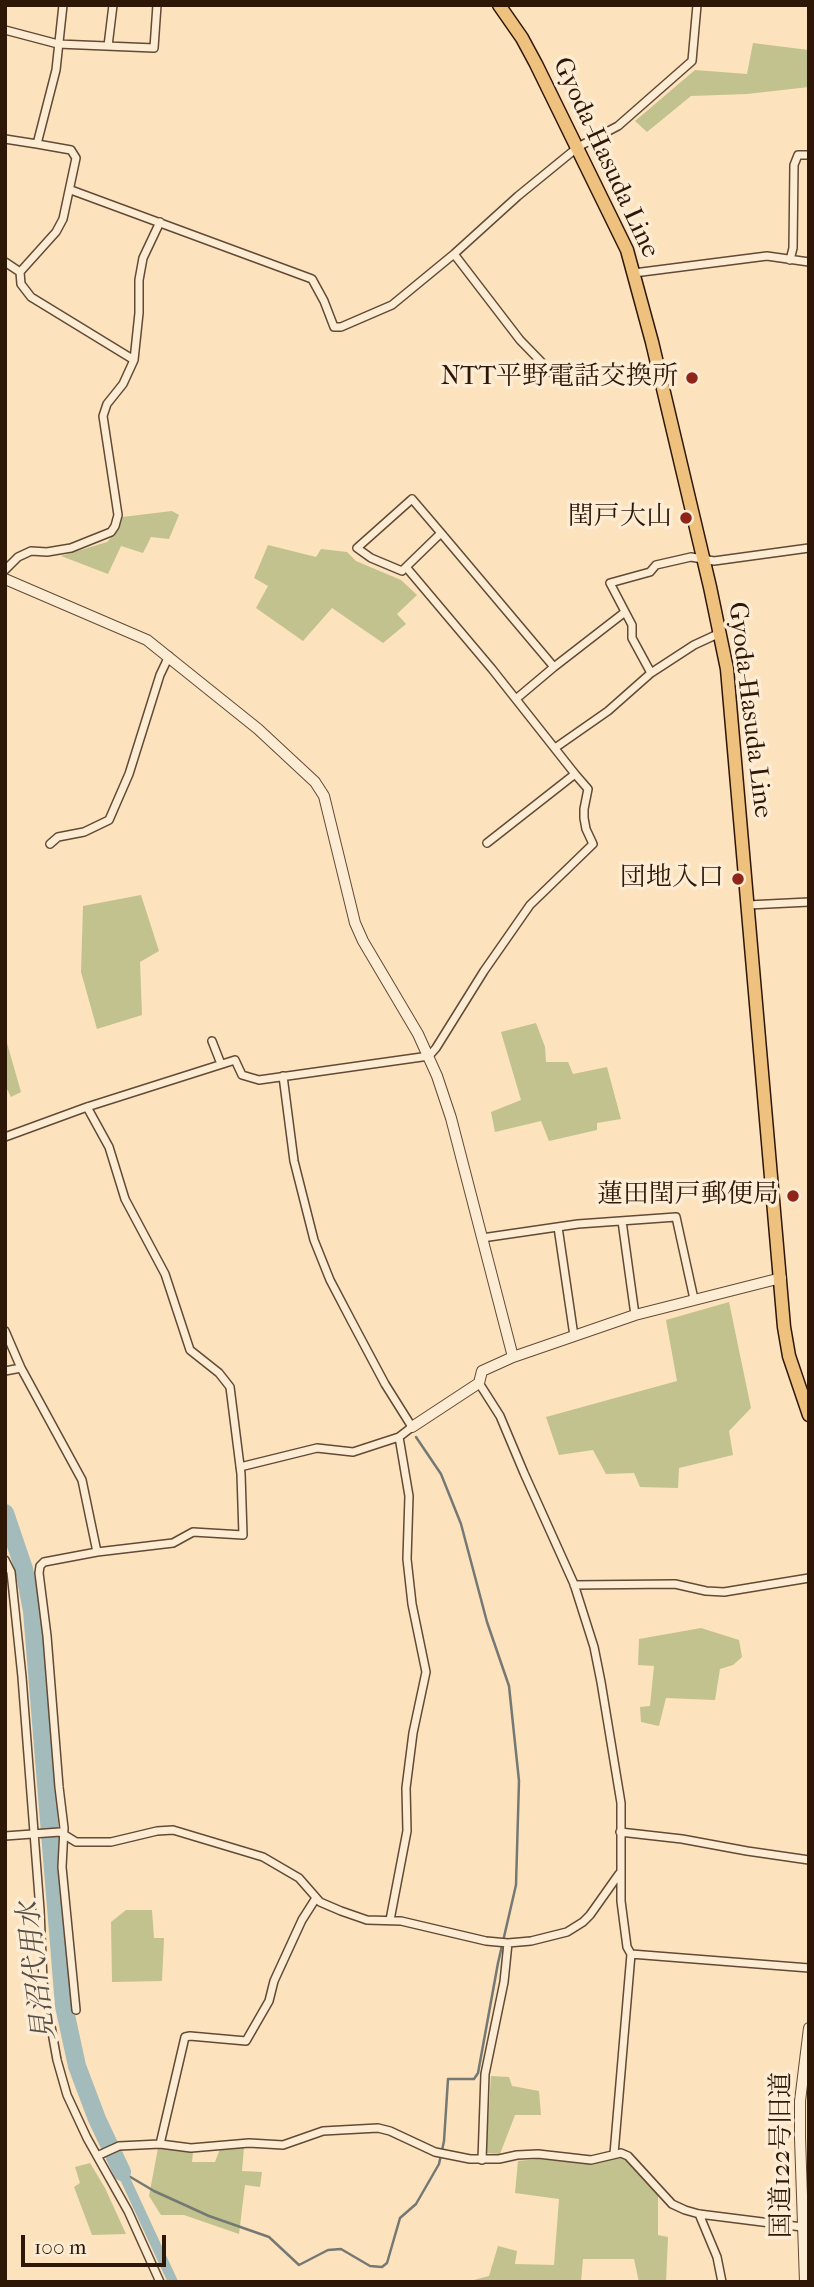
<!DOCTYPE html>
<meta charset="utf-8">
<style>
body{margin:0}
#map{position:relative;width:814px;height:2287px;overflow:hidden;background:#fce2bd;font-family:"IM FELL French Canon",serif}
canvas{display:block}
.frame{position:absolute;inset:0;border:7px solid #2f1708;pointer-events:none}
.scale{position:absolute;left:21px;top:2235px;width:145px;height:32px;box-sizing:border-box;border:4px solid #2f1708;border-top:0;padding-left:9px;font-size:21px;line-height:24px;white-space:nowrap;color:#2f1708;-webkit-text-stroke:5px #fdecd4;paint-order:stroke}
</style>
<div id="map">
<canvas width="814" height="2287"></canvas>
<div class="frame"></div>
<div class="scale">100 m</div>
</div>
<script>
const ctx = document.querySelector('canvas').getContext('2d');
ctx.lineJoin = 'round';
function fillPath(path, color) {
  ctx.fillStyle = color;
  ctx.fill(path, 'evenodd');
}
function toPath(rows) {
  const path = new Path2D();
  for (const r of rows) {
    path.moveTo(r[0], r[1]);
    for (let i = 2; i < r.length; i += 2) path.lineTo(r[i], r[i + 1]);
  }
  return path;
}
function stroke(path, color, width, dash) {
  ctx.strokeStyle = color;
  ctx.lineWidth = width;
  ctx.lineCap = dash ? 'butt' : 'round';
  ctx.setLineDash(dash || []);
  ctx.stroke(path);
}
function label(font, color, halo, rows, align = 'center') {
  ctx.font = font + ' "IM FELL French Canon","Noto Serif JP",serif';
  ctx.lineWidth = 7;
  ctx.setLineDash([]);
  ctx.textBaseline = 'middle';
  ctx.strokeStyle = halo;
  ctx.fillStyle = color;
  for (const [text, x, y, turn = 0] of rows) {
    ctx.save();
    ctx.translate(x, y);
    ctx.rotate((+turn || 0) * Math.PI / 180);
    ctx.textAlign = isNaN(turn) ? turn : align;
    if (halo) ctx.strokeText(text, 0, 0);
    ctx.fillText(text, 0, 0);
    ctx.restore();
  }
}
const green = toPath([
 [753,43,809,50,809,87,747,94,691,96,647,132,635,121,695,70,747,74],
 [172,511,179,515,169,539,151,537,143,553,121,546,108,574,61,556,107,542,119,529,122,517],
 [268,545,316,557,321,549,347,552,356,561,401,580,417,595,397,614,406,624,383,643,332,608,303,641,256,608,268,586,254,578],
 [141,895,159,951,140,962,142,1015,97,1029,81,972,83,906],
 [536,1023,545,1047,546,1062,568,1062,573,1074,607,1067,621,1119,597,1123,597,1130,549,1141,541,1121,495,1132,491,1112,521,1100,501,1032],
 [5,1036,21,1092,11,1097,5,1085],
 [729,1302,751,1408,729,1431,733,1455,679,1468,678,1488,640,1487,634,1473,606,1474,593,1450,559,1455,546,1417,677,1381,666,1320],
 [701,1628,739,1640,742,1657,733,1665,720,1669,715,1700,666,1698,659,1726,641,1722,640,1707,650,1706,654,1666,638,1665,639,1639],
 [126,1910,152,1910,154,1938,164,1938,162,1981,112,1982,111,1922],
 [491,2076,509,2077,512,2086,539,2091,541,2115,515,2115,500,2154,486,2153],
 [244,2147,242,2171,262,2172,260,2187,245,2185,239,2234,184,2215,161,2215,149,2196,158,2148,193,2152,192,2162,215,2162,220,2149],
 [628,2157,658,2194,658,2235,668,2237,666,2282,639,2282,634,2259,583,2259,581,2282,466,2282,489,2276,498,2246,517,2251,515,2264,554,2265,559,2199,515,2193,518,2161,538,2159,590,2164,611,2158],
 [90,2163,105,2188,126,2234,92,2235,74,2187,80,2183,75,2167]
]);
const stream = toPath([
 [122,2172,154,2191,209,2216,269,2237,299,2265,328,2250,341,2249,370,2266,382,2267,387,2263,400,2218,416,2204,439,2164,444,2141,448,2079,474,2079,478,2073,498,1963,516,1885,519,1781,509,1686,487,1622,461,1524,441,1474,416,1437]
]);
const canal = toPath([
 [122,2172,173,2282]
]);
const river = toPath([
 [5,1513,24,1569,32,1611,64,2006,77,2066,97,2119,122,2172]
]);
const minor = toPath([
 [5,30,58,44,154,48,157,5],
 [108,46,113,5],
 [5,139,37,144],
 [71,190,312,279,324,301,334,327,341,327,392,305,454,254,518,196,578,147,618,126,692,61,697,5],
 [454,254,520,340,552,373],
 [790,260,793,248,794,165,798,155,809,155],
 [5,262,20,272,21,284,31,297,134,360],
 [20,272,56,232,63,219,76,158,71,150,37,144,56,70,63,5],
 [634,273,767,256,809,262],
 [441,533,412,499,357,548,371,558,402,571,406,567,492,669,575,774,487,843],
 [406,567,441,533,554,667,625,612],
 [5,570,18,557,31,551,47,552,71,548,111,532,115,526,118,515,103,416,107,404,123,384,134,360,139,313,139,280,143,258,160,222],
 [651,673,632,638,632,625,610,583,650,572,656,565,691,557,714,561,809,548],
 [516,699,554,667],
 [555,748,608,711,651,673,694,645,720,633],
 [50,844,58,837,84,832,109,820,129,774,160,675,169,656],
 [748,905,809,902],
 [212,1041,221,1064],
 [5,1137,87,1107,235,1060,242,1075,259,1080,429,1056,436,1048,484,971,530,905,593,844,586,829,584,818,584,809,588,789,575,774],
 [622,1221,635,1315],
 [558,1227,574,1336],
 [482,1238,578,1224,676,1217,694,1299],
 [5,1331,21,1368],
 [5,1371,21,1368,82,1480,97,1552],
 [479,1383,500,1416,524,1473,574,1584,594,1647,601,1682,621,1803,621,1901,627,1947,631,1954,614,2154],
 [240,1467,317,1448,353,1452,399,1437,412,1427,385,1384,352,1322,330,1280,314,1240,294,1161,283,1076],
 [5,1560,11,1572,22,1677,40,1910,43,1982,57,2060,67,2095,87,2138,128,2211,160,2282],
 [574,1585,675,1584,706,1591,724,1592,809,1578],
 [620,1832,682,1839,747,1851,809,1860],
 [5,1836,60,1832,76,1842,111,1842,157,1831,173,1830,263,1857,299,1878,320,1902,341,1911,367,1920,401,1921,486,1941,508,1943,531,1941,567,1932,583,1922,590,1915,619,1874],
 [390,1920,407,1831,406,1788,413,1733,426,1672,412,1604,407,1559,409,1496,399,1437],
 [631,1954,809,1968],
 [76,2010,62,1867,64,1828,59,1787,47,1636,39,1573,40,1566,44,1562,97,1552,173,1543,193,1532,243,1535,241,1474,230,1387,219,1373,190,1350,165,1274,125,1199,109,1147,87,1107],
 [160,2144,185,2037,190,2036,246,2041,269,2001,274,1981,302,1920,316,1898],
 [97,2156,119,2146,160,2144,191,2148,249,2143,283,2145,323,2131,378,2128,390,2131,435,2152,470,2159,499,2159,517,2155,538,2154,591,2160,621,2153,628,2156,672,2204,685,2210,699,2214,802,2227],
 [482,2160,485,2074,504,1982,508,1943],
 [699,2214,717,2257,722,2282]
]);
const tertiary = toPath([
 [5,579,147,640,258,729,315,782,324,796,355,923,363,941,418,1034,437,1076,451,1118,513,1357,635,1315,781,1278],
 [412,1427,479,1383,482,1371,513,1357],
 [805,2282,800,2138,800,2101,809,2028]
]);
const primary = toPath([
 [499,5,522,38,536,64,627,250,652,342,710,587,727,669,784,1327,789,1356,809,1415]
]);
const markers = [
 [692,378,7,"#8f2418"],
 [686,518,7,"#8f2418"],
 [738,879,7,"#8f2418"],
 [793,1196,7,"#8f2418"]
];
const streetNames = [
 ["Gyoda-Hasuda Line",605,158,65],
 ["Gyoda-Hasuda Line",749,710,83],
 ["国道122号旧道",783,2155,-90]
];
const poiNames = [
 ["NTT平野電話交換所",678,378],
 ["閏戸大山",672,518],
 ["団地入口",724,879],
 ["蓮田閏戸郵便局",779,1196]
];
const waterNames = [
 ["見沼代用水",38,1971,-97]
];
fillPath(green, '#c2c28f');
stroke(stream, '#757974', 2.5);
stroke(canal, '#a4bbbc', 10);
stroke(river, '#a4bbbc', 18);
stroke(minor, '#624a35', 10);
stroke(tertiary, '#624a35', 12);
stroke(primary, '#2f1708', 15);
stroke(minor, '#fdecd4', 7);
stroke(tertiary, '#fdecd4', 10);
stroke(primary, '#eec17e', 12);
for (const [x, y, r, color] of markers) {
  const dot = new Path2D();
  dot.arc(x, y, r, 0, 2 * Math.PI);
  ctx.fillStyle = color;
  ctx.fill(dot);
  stroke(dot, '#fdecd4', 2.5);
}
label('26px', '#2f1708', '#fdecd4', streetNames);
label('26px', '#2f1708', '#fdecd4', poiNames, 'right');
label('italic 28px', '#585047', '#fdecd4', waterNames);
</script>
